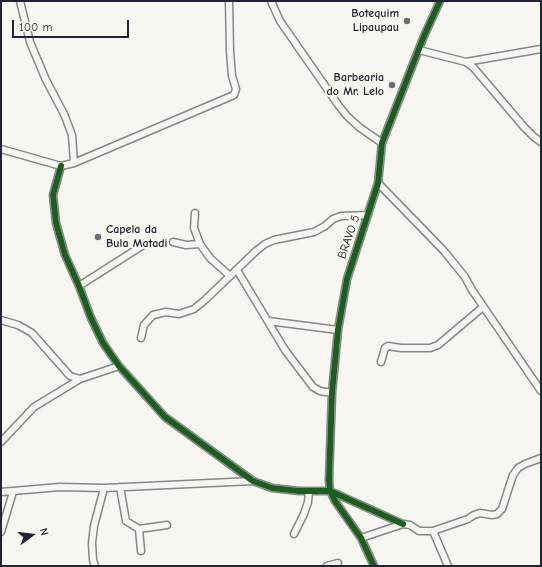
<!DOCTYPE html>
<style>
body{margin:0}
#map{position:relative;width:542px;height:567px;overflow:hidden;background:#f8f6f0;font-family:"Comic Neue",sans-serif}
canvas{display:block}
.frame{position:absolute;inset:0;border:2px solid #22223b;pointer-events:none}
.north{position:absolute;left:12px;top:515px;width:40px;height:40px;-webkit-text-stroke:3px #fbf7ec;paint-order:stroke;rotate:75deg;font-size:11px;font-weight:700;line-height:16px;text-align:center;color:#22223b}
.north::after{content:'';display:block;margin:auto;width:14px;height:18px;background:#22223b;clip-path:polygon(50% 0,100% 100%,50% 72%,0 100%)}
.scale{position:absolute;left:12px;top:20px;width:117px;height:18px;box-sizing:border-box;border:2px solid #22223b;border-top:0;padding-left:5px;font-size:12px;line-height:14px;white-space:nowrap;color:#22223b;-webkit-text-stroke:3px #fbf7ec;paint-order:stroke}
</style>
<div id="map">
<canvas width="542" height="567"></canvas>
<div class="frame"></div>
<div class="north">N</div>
<div class="scale">100 m</div>
</div>
<script>
const ctx = document.querySelector('canvas').getContext('2d');
ctx.lineJoin = 'round';
function toPath(rows) {
  const path = new Path2D();
  for (const r of rows) {
    path.moveTo(r[0], r[1]);
    for (let i = 2; i < r.length; i += 2) path.lineTo(r[i], r[i + 1]);
  }
  return path;
}
function stroke(path, color, width, dash) {
  ctx.strokeStyle = color;
  ctx.lineWidth = width;
  ctx.lineCap = dash ? 'butt' : 'round';
  ctx.setLineDash(dash || []);
  ctx.stroke(path);
}
function label(font, color, halo, rows, align = 'center') {
  ctx.font = font + ' "Comic Neue",sans-serif';
  ctx.lineWidth = 4;
  ctx.setLineDash([]);
  ctx.textBaseline = 'middle';
  ctx.strokeStyle = halo;
  ctx.fillStyle = color;
  for (const [text, x, y, turn = 0] of rows) {
    ctx.save();
    ctx.translate(x, y);
    ctx.rotate((+turn || 0) * Math.PI / 180);
    ctx.textAlign = isNaN(turn) ? turn : align;
    if (halo) ctx.strokeText(text, 0, 0);
    ctx.fillText(text, 0, 0);
    ctx.restore();
  }
}
const street = toPath([
 [20,1,30,42,46,80,64,114,72,135,74,163],
 [271,1,280,21,339,106,347,116,359,127,382,143],
 [419,50,466,62,473,67,524,127,534,137,541,142],
 [466,62,541,49],
 [1,149,61,166,74,163,234,95,236,89,232,76,230,51,229,1],
 [61,166,53,195,56,223,65,255,79,286,91,318,103,343,119,366,165,417,253,481,272,488,299,491,330,491,403,524],
 [378,183,444,251,465,277,472,290,541,391],
 [195,213,194,228,200,244,210,258,230,276],
 [173,242,186,245,200,244],
 [237,270,285,350,313,387,320,391,332,393],
 [79,286,145,244],
 [1,320,18,325,32,333,70,376,80,379,119,366],
 [268,321,338,330],
 [141,338,144,325,153,315,166,312,179,314,194,309,205,300,256,251,265,244,274,240,314,232,325,226,333,219,341,216,368,215],
 [381,362,385,348,388,346,401,348,430,348,438,345,483,307],
 [1,442,34,407,80,379],
 [120,487,126,521,139,529,167,525],
 [1,492,60,487,104,488,253,481],
 [139,529,141,551],
 [433,531,448,566],
 [1,532,13,492],
 [294,534,304,514,308,502,309,491],
 [361,538,403,524,410,525,419,531,433,531,468,519,474,515,480,513,492,515,497,514,502,509,513,475,518,468,525,464,541,458],
 [95,566,93,560,92,543,94,526,104,488],
 [327,566,338,563],
 [374,566,361,538,335,501,330,491,329,480,332,393,338,330,347,279,378,183,382,143,424,36,440,1]
]);
const cycleway = toPath([
 [61,166,53,195,56,223,65,255,79,286,91,318,103,343,119,366,165,417,253,481,272,488,299,491,330,491,403,524],
 [374,566,361,538,335,501,330,491,329,480,332,393,338,330,347,279,378,183,382,143,424,36,440,1]
]);
const markers = [
 [407,21,4,"#6d6c7a"],
 [392,85,4,"#6d6c7a"],
 [98,237,4,"#6d6c7a"]
];
const poiNames = [
 ["Botequim",399,14],
 ["Lipaupau",399,28],
 ["Barbearia",384,78],
 ["do Mr. Lelo",384,92],
 ["Capela da",106,230,"left"],
 ["Bula Matadi",106,244,"left"]
];
const streetNames = [
 ["BRAVO 5",349,237,-71]
];
stroke(street, '#878688', 9);
stroke(street, '#f6f5f1', 6);
stroke(cycleway, '#1b5e20', 6);
for (const [x, y, r, color] of markers) {
  const dot = new Path2D();
  dot.arc(x, y, r, 0, 2 * Math.PI);
  ctx.fillStyle = color;
  ctx.fill(dot);
  stroke(dot, '#fbf7ec', 1.5);
}
label('bold 12px', '#22223b', '#fbf7ec', poiNames, 'right');
label('12px', '#22223b', '#fbf7ec', streetNames);
</script>
